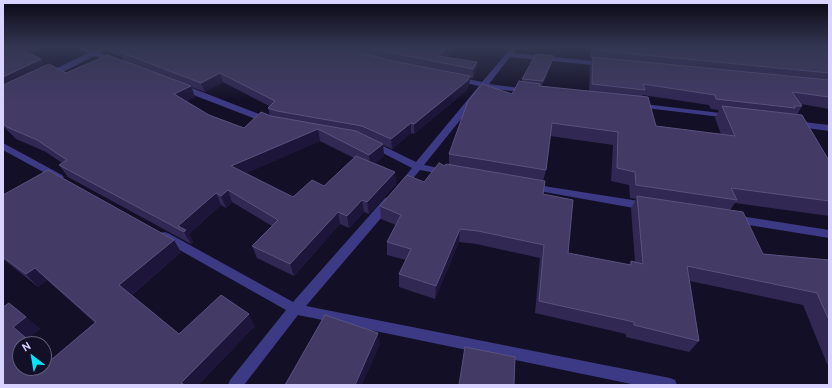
<!DOCTYPE html>
<style>
body{margin:0}
#map{position:relative;width:832px;height:388px;overflow:hidden;background:#130f26;font-family:Cabin,sans-serif}
canvas{display:block}
.frame{position:absolute;inset:0;border:4px solid #d9d4ff;pointer-events:none}
.north{position:absolute;left:12px;top:336px;width:40px;height:40px;box-sizing:border-box;background:#130f26;border:1px solid #625e7d;border-radius:50%;rotate:329deg;font-size:11px;font-weight:700;line-height:16px;text-align:center;color:#d9d4ff}
.north::after{content:'';display:block;margin:auto;width:14px;height:18px;background:#00e5ff;clip-path:polygon(50% 0,100% 100%,50% 72%,0 100%)}
</style>
<div id="map">
<canvas width="832" height="388"></canvas>
<div class="frame"></div>
<div class="north">N</div>
</div>
<script>
const ctx = document.querySelector('canvas').getContext('2d');
ctx.lineJoin = 'round';
function toPath(rows) {
  const path = new Path2D();
  for (const r of rows) {
    path.moveTo(r[0], r[1]);
    for (let i = 2; i < r.length; i += 2) path.lineTo(r[i], r[i + 1]);
  }
  return path;
}
function fillPath(path, color) {
  ctx.fillStyle = color;
  ctx.fill(path, 'evenodd');
}
function stroke(path, color, width, dash) {
  ctx.strokeStyle = color;
  ctx.lineWidth = width;
  ctx.lineCap = dash ? 'butt' : 'round';
  ctx.setLineDash(dash || []);
  ctx.stroke(path);
}
const minor = toPath([
 [74,47,82,47,93,51,102,47,109,47,100,53,120,61,116,63,94,56,51,78,45,78,45,74,88,53,74,47],
 [512,47,518,47,513,53,603,62,607,64,603,66,510,57,489,84,527,89,530,89,530,93,486,88,424,165,449,170,451,172,449,174,446,175,420,170,405,188,399,188,397,186,399,184,412,168,369,146,368,144,369,142,375,142,416,162,479,86,453,80,453,76,482,82,512,47],
 [178,85,184,85,272,119,273,121,269,124,266,123,178,89,178,85],
 [635,103,729,114,733,116,729,118,638,107,635,107,635,103],
 [795,121,829,125,829,131,792,126,791,124,792,122,795,121],
 [3,143,62,175,64,177,59,180,56,179,3,150,3,143],
 [531,184,645,202,649,203,650,206,649,209,645,210,528,189,526,187,531,184],
 [389,197,393,198,394,201,393,204,306,306,670,378,675,380,677,385,636,385,298,315,244,385,228,385,230,380,286,310,160,239,159,236,160,233,164,232,168,233,293,302,385,198,389,197],
 [734,215,829,230,829,238,730,222,729,219,730,216,734,215]
]);
const wall = toPath([
 [3,47,44,47,30,54,41,59,45,66,66,73,124,61,122,57,106,51,104,47,456,47,446,57,477,62,476,72,473,78,470,78,469,85,466,91,414,134,411,133,392,149,383,145,384,156,375,163,395,172,396,184,369,214,364,212,349,228,340,224,294,276,257,258,252,246,272,226,232,202,226,208,221,205,189,234,193,242,191,244,68,177,59,165,62,163,46,152,16,139,3,126],
 [223,82,269,106,268,108,270,116,244,128,209,115,186,102,195,97,191,87,205,92],
 [320,141,354,158,324,186,293,197,246,173],
 [590,47,829,47,829,109,801,104,802,106,797,115,828,159,829,159,829,216,735,203,730,210,763,254,829,260,829,365,827,364,803,305,690,281,699,341,689,352,626,337,626,334,535,313,540,258,476,244,459,242,435,299,399,287,399,274,406,260,387,255,387,242,396,225,381,219,380,206,424,182,445,166,449,164,449,154,512,94,522,81,522,79,552,63,542,86,589,91,590,67,592,59,590,59],
 [643,95,709,105,711,109,719,110,715,118,721,134,656,126,642,96],
 [550,136,613,145,611,181,629,185,630,198,636,199,631,209,635,262,631,261,629,265,568,253,543,194,543,181,546,170],
 [3,195,181,252,132,295,179,334,255,326,198,385,3,385,26,317,40,329,28,338,34,344,20,344,44,368,44,352,52,359,95,323,47,280,38,287,3,259]
]);
const shadedWall = toPath([
 [16,47,44,47,23,57],
 [448,47,456,47,440,63,438,56],
 [554,56,552,63,541,88,543,81],
 [41,59,48,71,3,92,3,77],
 [477,62,476,72,473,78,473,69],
 [220,73,223,82,205,92,201,83],
 [470,76,469,85,466,91,414,134,414,124],
 [191,86,195,97,179,106,174,94],
 [411,123,411,133,392,149,391,139],
 [318,129,320,141,236,178,231,166],
 [383,144,384,156,370,167,369,155],
 [395,172,396,184,369,214,367,202],
 [228,190,232,202,226,208,221,196],
 [216,193,221,205,189,234,193,242,191,244,184,232,178,226],
 [362,200,364,212,349,228,347,216],
 [338,212,340,224,294,276,290,264],
 [460,229,459,242,435,299,436,286],
 [174,240,181,252,129,297,119,285],
 [35,268,47,280,38,287,26,274],
 [249,314,255,326,198,385,184,385,181,383],
 [26,317,40,329,28,338,34,344,33,344,13,327],
 [378,333,380,345,362,385,355,385]
]);
const building = toPath([
 [3,47,17,47,41,59,3,77,3,47],
 [114,47,341,47,388,60,470,76,467,81,414,124,411,123,391,139,362,126,277,111,268,108,275,101,220,73,201,83,120,52,124,50,114,47],
 [367,47,448,47,438,56,477,62,473,69,393,53,367,47],
 [593,47,829,47,829,73,593,50,593,47],
 [536,54,554,56,543,81,522,79,536,54],
 [108,55,191,86,174,94,209,115,244,128,261,112,271,116,356,131,383,144,369,155,318,129,231,166,293,197,312,180,324,186,356,156,395,172,367,202,362,200,347,216,338,212,290,264,252,246,278,220,228,190,221,196,216,193,178,226,186,230,184,232,59,165,67,160,37,140,7,127,3,123,3,85,49,64,66,73,108,55],
 [593,57,829,80,829,97,792,92,802,106,794,106,795,108,716,99,715,95,643,84,645,90,592,84,593,57],
 [519,81,540,84,539,86,648,97,656,126,735,136,722,106,802,115,828,159,829,159,829,201,731,188,737,200,636,185,635,172,617,168,618,132,552,123,546,170,449,154,468,101,482,84,512,94,519,81],
 [439,163,445,166,446,164,545,181,543,194,573,200,568,253,631,265,631,261,643,264,637,196,743,212,763,254,829,260,829,320,817,293,687,266,699,341,634,325,634,322,539,301,544,245,478,231,460,229,436,286,399,274,411,249,387,242,401,215,380,206,407,175,424,182,439,163],
 [48,170,174,240,119,285,179,334,221,295,249,314,181,383,185,385,3,385,3,307,9,303,26,317,13,327,33,344,20,344,20,368,44,368,44,353,51,360,96,322,35,268,26,274,3,257,3,195,48,170],
 [325,315,378,333,355,385,285,385,325,315],
 [465,347,515,357,514,385,459,385,465,347]
]);
fillPath(minor, '#3d3a85');
fillPath(wall, '#312854');
fillPath(shadedWall, '#1d163a');
fillPath(building, '#433a66');
stroke(building, '#5a527e', 1);
const sky = ctx.createLinearGradient(0, 0, 0, 101);
sky.addColorStop(0, '#0a0815');
sky.addColorStop(0.47, '#333752');
sky.addColorStop(1, '#33375200');
ctx.fillStyle = sky;
ctx.fillRect(0, 0, 832, 101);
</script>
